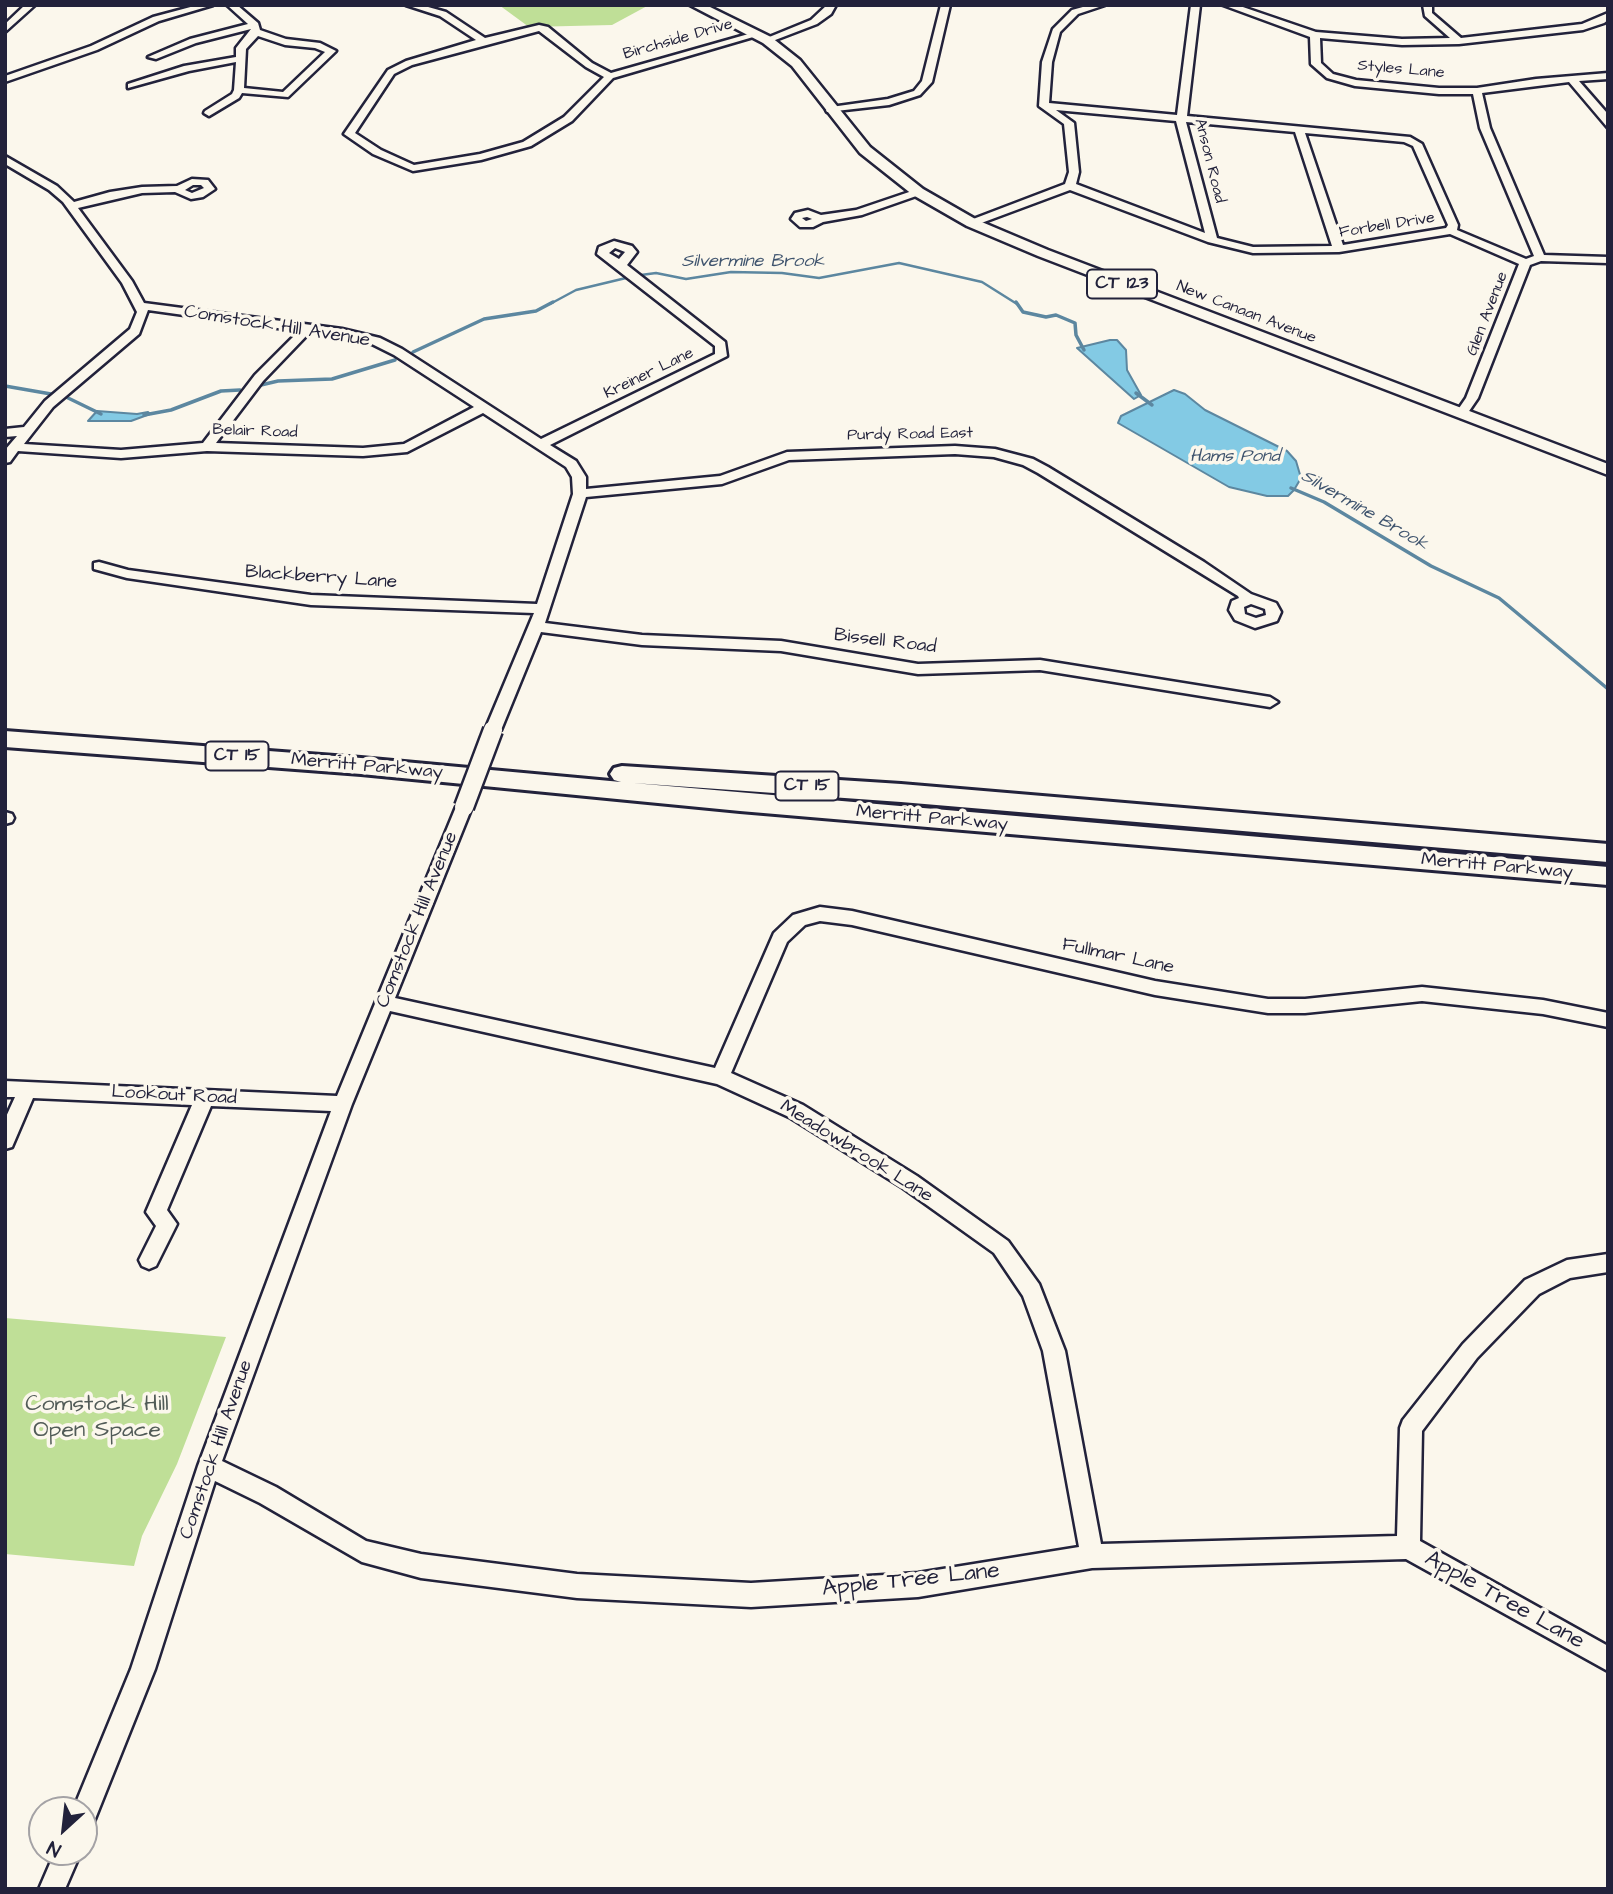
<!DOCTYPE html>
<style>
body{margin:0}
#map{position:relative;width:1613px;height:1894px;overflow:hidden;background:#fbf7ec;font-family:"Architects Daughter",sans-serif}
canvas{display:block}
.frame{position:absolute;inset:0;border:7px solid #22223b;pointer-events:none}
.north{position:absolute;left:28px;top:1796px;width:70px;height:70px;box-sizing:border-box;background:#fbf7ec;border:2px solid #a4a2a5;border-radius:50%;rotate:207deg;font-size:19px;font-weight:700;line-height:28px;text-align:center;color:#22223b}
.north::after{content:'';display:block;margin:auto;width:24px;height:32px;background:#22223b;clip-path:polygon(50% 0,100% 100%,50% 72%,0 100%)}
</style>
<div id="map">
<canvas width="1613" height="1894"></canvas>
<div class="frame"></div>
<div class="north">N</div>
</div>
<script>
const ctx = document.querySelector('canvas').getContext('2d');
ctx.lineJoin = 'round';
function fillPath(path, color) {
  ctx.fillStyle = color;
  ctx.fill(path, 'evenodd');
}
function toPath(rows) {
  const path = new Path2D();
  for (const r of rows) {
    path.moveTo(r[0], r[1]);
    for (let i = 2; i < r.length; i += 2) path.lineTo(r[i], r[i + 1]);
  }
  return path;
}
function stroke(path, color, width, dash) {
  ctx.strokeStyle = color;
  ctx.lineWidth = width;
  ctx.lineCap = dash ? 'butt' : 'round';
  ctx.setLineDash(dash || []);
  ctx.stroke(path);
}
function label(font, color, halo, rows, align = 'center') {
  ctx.font = font + ' "Architects Daughter",sans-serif';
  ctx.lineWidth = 7;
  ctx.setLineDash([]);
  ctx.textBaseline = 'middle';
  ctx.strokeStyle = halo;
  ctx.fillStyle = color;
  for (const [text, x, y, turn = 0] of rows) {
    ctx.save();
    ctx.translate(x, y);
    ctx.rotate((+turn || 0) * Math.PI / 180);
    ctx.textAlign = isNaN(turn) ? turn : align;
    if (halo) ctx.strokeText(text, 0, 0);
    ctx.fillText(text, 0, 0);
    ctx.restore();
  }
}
const green = toPath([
 [499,5,649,5,612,25,529,27],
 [5,1318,226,1337,177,1464,142,1536,134,1566,5,1554]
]);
const water = toPath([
 [1110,340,1117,340,1126,350,1127,370,1141,395,1134,399,1077,348,1110,340],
 [1174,390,1185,394,1205,410,1287,451,1296,461,1301,478,1294,490,1288,496,1267,496,1229,487,1118,423,1121,416,1174,390],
 [97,411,137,414,148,412,150,414,131,421,88,421,97,411]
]);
const streamFar1 = toPath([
 [641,275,656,273,686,279,731,272,782,273,819,278,899,263,982,282,1017,304],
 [550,304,576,290,626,278]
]);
const stream = toPath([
 [1016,302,1023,312,1046,317,1056,315,1075,323,1076,335,1084,350],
 [413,352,484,319,536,311,553,302],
 [261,385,278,381,332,379,395,360],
 [5,386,51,394],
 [1136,393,1152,405],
 [64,396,101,414],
 [144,415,171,410,221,391,240,390],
 [1291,488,1324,502,1431,566,1499,598,1608,689]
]);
const minor = toPath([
 [25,5,35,5,5,32,5,24,25,5],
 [198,5,213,5,159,21,97,50,5,82,5,76,91,46,153,17,198,5],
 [227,5,237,5,258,23,260,30,286,39,320,43,336,51,288,97,242,93,239,98,209,116,204,113,205,111,232,94,234,90,236,62,189,71,128,88,128,84,184,66,236,57,236,48,251,29,196,43,156,59,148,57,190,39,248,24,227,5],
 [258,36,285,45,315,48,325,52,283,92,244,88,246,49,258,36],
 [406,5,421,5,446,12,485,38,539,25,548,27,592,63,611,73,752,33,760,35,613,78,572,121,531,146,481,160,413,171,373,154,344,134,388,70,406,61,476,40,440,16,406,5],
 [539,31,586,67,604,77,564,117,523,142,480,154,414,165,381,150,355,133,394,74,412,65,539,31],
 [827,5,836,5,831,14,817,24,770,42,762,40,811,20,827,5],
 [941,5,950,5,932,82,920,95,889,105,827,112,826,110,831,107,888,99,914,91,922,81,941,5],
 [1090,5,1105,5,1078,14,1060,32,1052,62,1049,103,1177,115,1191,5,1200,5,1187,116,1410,137,1422,144,1458,225,1457,230,1526,259,1534,256,1480,128,1473,94,1439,94,1355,86,1327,78,1311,64,1310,37,1223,5,1237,5,1316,32,1402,39,1450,38,1425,16,1423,5,1432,5,1432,13,1461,38,1582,24,1608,13,1608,20,1604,23,1583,30,1459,44,1402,45,1320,38,1321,63,1333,74,1356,80,1439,88,1477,88,1536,79,1608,73,1608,79,1579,81,1607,113,1608,128,1569,82,1482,93,1490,128,1544,255,1608,257,1608,263,1541,261,1530,265,1478,398,1465,417,1461,418,1455,414,1466,398,1519,264,1450,234,1339,252,1253,253,1208,242,1070,190,976,225,968,225,968,221,1065,184,1069,172,1064,124,1039,106,1042,62,1053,29,1072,10,1090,5],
 [1056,110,1176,121,1205,233,1076,184,1079,172,1074,123,1056,110],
 [1186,122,1295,132,1332,246,1253,247,1217,238,1186,122],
 [1305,133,1404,142,1413,146,1448,225,1446,228,1343,245,1305,133],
 [5,156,57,186,74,202,110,192,142,187,177,186,192,179,208,180,215,189,203,197,191,199,175,192,142,193,78,208,132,281,144,303,342,329,380,338,402,349,541,439,715,354,715,346,597,254,599,247,614,241,632,246,637,252,627,265,725,342,727,356,550,445,576,461,586,477,586,489,720,476,787,452,955,446,995,449,1033,459,1048,467,1204,562,1251,594,1276,603,1281,612,1277,621,1255,628,1235,620,1229,610,1232,601,1239,598,1238,596,1038,473,1023,465,994,457,955,454,789,460,722,484,586,497,545,623,642,635,781,641,918,664,1040,660,1270,697,1278,702,1270,707,1040,670,918,674,781,651,642,645,541,632,501,730,493,735,485,730,534,613,311,605,127,578,94,569,94,563,99,562,128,570,311,595,537,604,573,494,572,477,566,467,483,413,407,452,363,456,207,451,121,458,18,451,10,462,5,463,5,450,17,436,5,437,5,429,24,427,45,401,130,329,137,312,122,283,63,202,49,190,5,164,5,156],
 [193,185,201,185,204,188,192,193,185,190,193,185],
 [615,248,625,252,619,259,609,253,615,248],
 [148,310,299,331,255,375,203,443,121,450,24,444,53,407,139,334,148,310],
 [310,332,372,344,394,355,474,407,404,444,363,448,216,443,263,381,310,332],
 [1251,604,1265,609,1266,615,1256,618,1245,614,1244,607,1251,604],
 [918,189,923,192,922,194,862,215,823,222,813,227,800,227,791,219,795,213,808,210,821,215,856,210,918,189],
 [807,217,812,219,806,221,802,218,807,217],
 [464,801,472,807,395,998,715,1068,774,933,793,915,820,907,852,911,1155,981,1268,999,1305,999,1422,987,1543,1000,1608,1013,1608,1027,1543,1014,1422,1001,1305,1013,1268,1013,1155,995,852,925,820,921,805,925,787,942,731,1073,803,1105,917,1176,1008,1241,1039,1284,1065,1351,1101,1544,1397,1536,1400,1428,1403,1420,1463,1344,1525,1280,1567,1260,1608,1254,1608,1272,1570,1278,1539,1294,1477,1358,1422,1431,1420,1541,1608,1646,1608,1671,1406,1559,1092,1568,918,1597,751,1607,577,1598,421,1578,362,1562,260,1503,215,1481,155,1669,93,1824,84,1828,84,1810,73,1810,131,1669,198,1466,331,1111,211,1106,167,1210,177,1224,156,1266,149,1269,142,1266,139,1260,156,1226,146,1212,192,1105,33,1098,12,1147,5,1149,5,1119,15,1097,5,1097,5,1081,337,1096,456,807,464,801],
 [390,1011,717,1084,789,1117,903,1188,994,1253,1023,1296,1043,1351,1079,1547,918,1573,751,1583,577,1574,421,1554,366,1541,276,1487,222,1461,352,1104,390,1011],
 [5,812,12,814,14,818,12,822,5,824,5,812],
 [55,1852,81,1852,65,1889,39,1889,55,1852]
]);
const major = toPath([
 [690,5,706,5,771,37,800,60,870,147,923,189,977,220,1048,250,1608,464,1608,475,1038,256,967,226,913,195,860,153,792,66,763,43,690,5]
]);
const highway = toPath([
 [5,731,361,758,621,782,614,780,610,774,614,768,622,766,901,784,1608,844,1608,862,901,802,633,783,1608,867,1608,885,740,811,361,774,5,747,5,731]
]);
const minorBridge = toPath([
 [464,807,493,730]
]);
const farStreetnames = [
 ["Birchside Drive",678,40,-16],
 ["Styles Lane",1401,70,5],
 ["Anson Road",1209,161,76],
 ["Forbell Drive",1387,226,-9],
 ["New Canaan Avenue",1246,313,21],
 ["Glen Avenue",1488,314,-69],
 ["Kreiner Lane",649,374,-26],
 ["Belair Road",255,432,2],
 ["Purdy Road East",910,435,-1]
];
const farWaternames = [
 ["Silvermine Brook",753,262],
 ["Hams Pond",1235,457],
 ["Silvermine Brook",1364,511,30]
];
const shields = [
 [1122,284,70],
 [237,756,63],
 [807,786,63]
];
const shieldNames = [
 ["CT 123",1122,284],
 ["CT 15",237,756],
 ["CT 15",807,786]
];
const streetNames = [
 ["Comstock Hill Avenue",277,327,9],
 ["Blackberry Lane",321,578,4],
 ["Bissell Road",885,642,7],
 ["Merritt Parkway",367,767,5],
 ["Merritt Parkway",932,819,5],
 ["Merritt Parkway",1497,867,5],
 ["Comstock Hill Avenue",418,920,-68],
 ["Fullmar Lane",1118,957,12],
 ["Lookout Road",174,1096,3],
 ["Meadowbrook Lane",856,1152,32],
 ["Comstock Hill Avenue",217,1450,-71]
];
const nearParknames = [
 ["Comstock Hill",97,1405],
 ["Open Space",97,1431]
];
const nearStreetnames = [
 ["Apple Tree Lane",911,1581,-6],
 ["Apple Tree Lane",1504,1601,29]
];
fillPath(green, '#bfdf97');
fillPath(water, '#83cae4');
stroke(water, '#5c87a0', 2);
stroke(streamFar1, '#5c87a0', 2.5);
stroke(stream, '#5c87a0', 3.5);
stroke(minor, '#22223b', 5);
stroke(major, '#22223b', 5);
stroke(highway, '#22223b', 6);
fillPath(minor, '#fbf7ec');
fillPath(major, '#fbf7ec');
fillPath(highway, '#fbf7ec');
stroke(minorBridge, '#22223b', 23, []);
stroke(minorBridge, '#fbf7ec', 18);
label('16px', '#22223b', '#fbf7ec', farStreetnames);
label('italic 18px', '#3f546e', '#fbf7ec', farWaternames);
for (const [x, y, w] of shields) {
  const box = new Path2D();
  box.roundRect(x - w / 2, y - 14.5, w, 29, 5);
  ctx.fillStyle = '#fbf7ec';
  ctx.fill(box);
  stroke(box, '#22223b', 2);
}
label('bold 18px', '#22223b', null, shieldNames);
label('19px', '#22223b', '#fbf7ec', streetNames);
label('23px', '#515b57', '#fbf7ec', nearParknames);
label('23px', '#22223b', '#fbf7ec', nearStreetnames);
</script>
